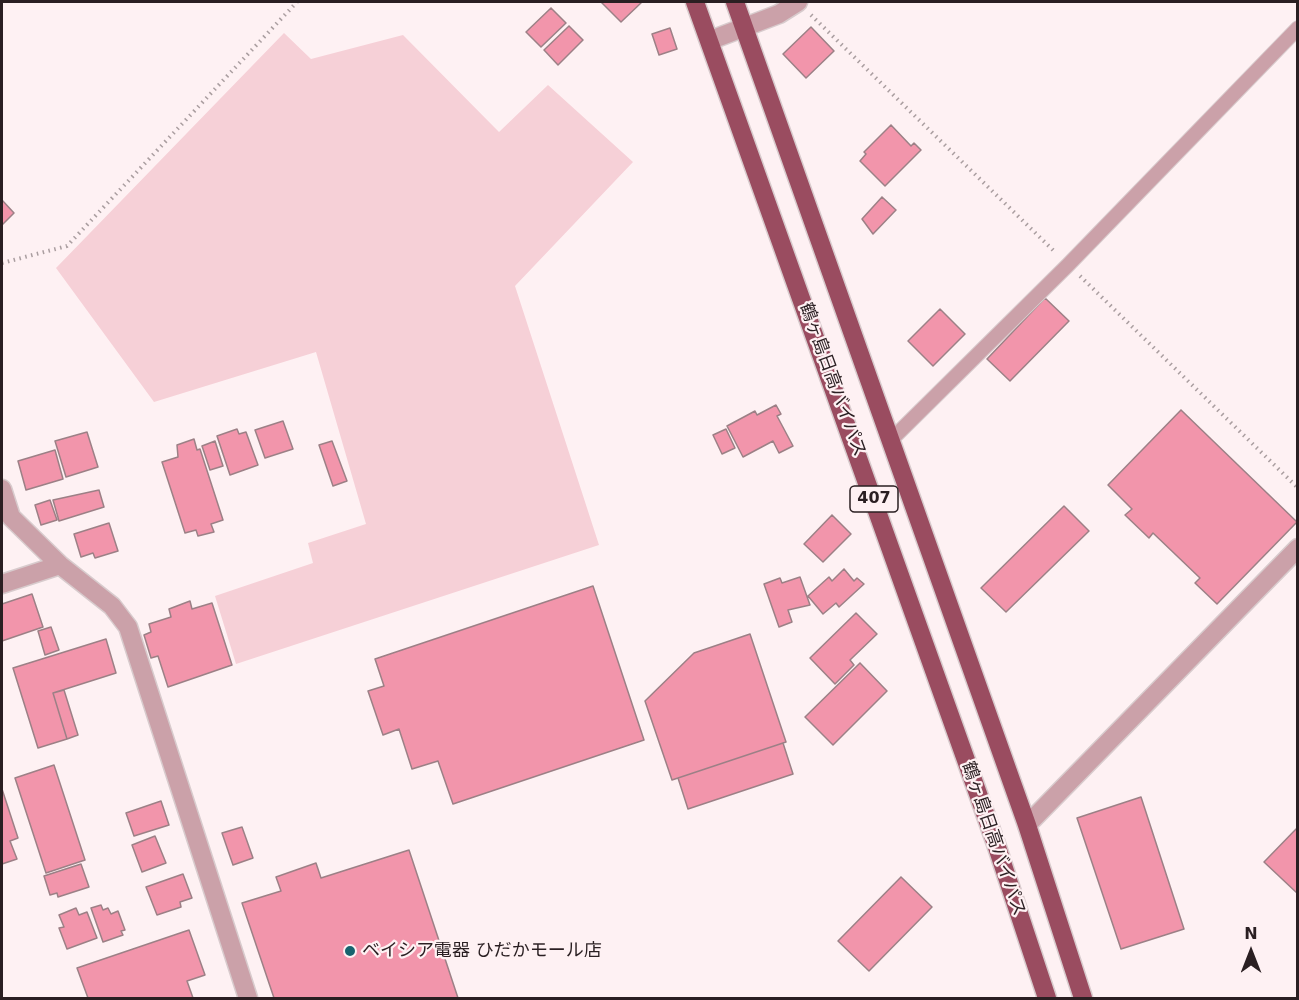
<!DOCTYPE html>
<meta charset="utf-8">
<style>
body{margin:0}
#map{position:relative;width:1299px;height:1000px;overflow:hidden;background:#fef1f3;font-family:"DejaVu Sans",sans-serif}
canvas{display:block}
.frame{position:absolute;inset:0;border:3px solid #2a1f22;pointer-events:none}
.north{position:absolute;left:1221px;top:922px;width:60px;height:60px;-webkit-text-stroke:4px #fef1f3;paint-order:stroke;rotate:0deg;font-size:16px;font-weight:700;line-height:24px;text-align:center;color:#2a1f22}
.north::after{content:'';display:block;margin:auto;width:21px;height:27px;background:#2a1f22;clip-path:polygon(50% 0,100% 100%,50% 72%,0 100%)}
</style>
<div id="map">
<canvas width="1299" height="1000"></canvas>
<div class="frame"></div>
<div class="north">N</div>
</div>
<script>
const ctx = document.querySelector('canvas').getContext('2d');
ctx.lineJoin = 'round';
function fillPath(path, color) {
  ctx.fillStyle = color;
  ctx.fill(path, 'evenodd');
}
function toPath(rows) {
  const path = new Path2D();
  for (const r of rows) {
    path.moveTo(r[0], r[1]);
    for (let i = 2; i < r.length; i += 2) path.lineTo(r[i], r[i + 1]);
  }
  return path;
}
function stroke(path, color, width, dash) {
  ctx.strokeStyle = color;
  ctx.lineWidth = width;
  ctx.lineCap = dash ? 'butt' : 'round';
  ctx.setLineDash(dash || []);
  ctx.stroke(path);
}
function label(font, color, halo, rows, align = 'center') {
  ctx.font = font + ' "DejaVu Sans","Noto Sans JP",sans-serif';
  ctx.lineWidth = 4.5;
  ctx.setLineDash([]);
  ctx.textBaseline = 'middle';
  ctx.strokeStyle = halo;
  ctx.fillStyle = color;
  for (const [text, x, y, turn = 0] of rows) {
    ctx.save();
    ctx.translate(x, y);
    ctx.rotate((+turn || 0) * Math.PI / 180);
    ctx.textAlign = isNaN(turn) ? turn : align;
    if (halo) ctx.strokeText(text, 0, 0);
    ctx.fillText(text, 0, 0);
    ctx.restore();
  }
}
const green = toPath([
 [284,33,311,59,403,35,499,132,548,85,633,162,515,286,599,545,236,664,215,596,313,563,308,543,366,524,316,352,154,402,56,268]
]);
const building = toPath([
 [601,2,642,2,621,22,601,2],
 [551,8,566,23,541,47,526,32,551,8],
 [569,26,583,40,558,65,544,50,569,26],
 [811,27,834,51,806,78,783,54,811,27],
 [670,28,677,49,659,55,652,34,670,28],
 [891,125,911,146,914,143,921,150,885,186,860,161,866,154,864,152,891,125],
 [882,197,896,210,873,234,862,219,882,197],
 [2,200,14,213,2,225,2,200],
 [1045,298,1069,321,1010,381,987,359,1045,298],
 [940,309,965,334,933,366,908,341,940,309],
 [776,405,781,414,777,416,793,446,779,453,773,441,743,457,727,426,755,411,757,415,776,405],
 [1181,410,1297,522,1217,604,1195,583,1200,578,1153,533,1149,538,1125,515,1132,509,1108,485,1181,410],
 [283,421,293,449,265,458,255,430,283,421],
 [237,429,239,434,246,432,258,465,230,475,217,436,237,429],
 [726,429,735,448,722,454,713,435,726,429],
 [87,432,98,467,66,477,55,441,87,432],
 [194,439,197,450,200,449,223,520,211,524,214,532,198,536,196,530,185,533,162,462,178,457,177,445,194,439],
 [215,441,223,466,210,470,202,446,215,441],
 [332,441,347,481,333,486,319,445,332,441],
 [55,450,63,479,26,490,18,461,55,450],
 [99,490,104,507,59,521,53,500,99,490],
 [50,500,57,520,41,525,35,505,50,500],
 [1064,506,1089,531,1006,612,981,588,1064,506],
 [832,515,851,534,823,562,804,544,832,515],
 [109,523,118,551,95,558,93,553,81,557,74,534,109,523],
 [844,569,854,581,857,578,864,584,839,607,836,603,823,614,808,596,829,577,832,581,844,569],
 [800,577,810,605,788,610,792,622,779,627,764,584,780,578,782,583,800,577],
 [593,586,644,740,453,804,438,761,412,769,399,729,383,735,368,691,384,686,375,659,593,586],
 [32,594,43,627,2,641,2,604,32,594],
 [190,601,192,609,212,603,232,665,168,687,158,656,151,658,144,635,151,632,149,624,171,617,169,609,190,601],
 [856,613,877,634,850,660,854,665,835,684,810,658,856,613],
 [51,627,59,650,45,655,38,631,51,627],
 [750,634,786,742,672,780,645,701,694,653,750,634],
 [106,639,116,673,53,693,67,739,38,748,13,668,106,639],
 [860,663,887,691,833,745,805,717,860,663],
 [64,690,78,735,67,739,53,693,64,690],
 [783,743,793,774,688,809,678,778,783,743],
 [54,765,85,860,46,873,15,778,54,765],
 [2,789,18,838,10,841,17,859,2,864,2,789],
 [1141,797,1184,929,1121,949,1077,818,1141,797],
 [161,801,169,825,134,836,126,813,161,801],
 [242,827,253,858,233,865,222,833,242,827],
 [1298,827,1298,894,1264,862,1298,827],
 [155,836,166,863,142,872,132,845,155,836],
 [409,850,458,998,274,998,242,903,281,891,276,877,316,863,321,878,409,850],
 [81,864,89,887,58,897,57,893,50,895,44,876,81,864],
 [183,874,192,898,180,902,181,907,157,915,146,887,183,874],
 [901,877,932,907,869,971,838,941,901,877],
 [101,905,103,910,108,908,111,914,118,911,125,930,121,931,123,935,103,942,91,908,101,905],
 [76,908,79,915,87,912,97,938,67,949,59,928,64,927,59,915,76,908],
 [189,930,205,975,187,981,193,998,88,998,77,968,189,930]
]);
const path = toPath([
 [811,15,1055,252],
 [2,263,67,246,297,2],
 [1080,276,1298,488]
]);
const service = toPath([
 [892,439,1068,265,1298,28]
]);
const minor = toPath([
 [711,40,779,14,798,2],
 [2,489,11,517,60,565,112,606,128,627,248,998],
 [2,584,60,565],
 [1027,825,1298,548]
]);
const trunk = toPath([
 [695,2,996,844,1047,998],
 [735,2,1027,825,1083,998]
]);
const markers = [
 [350,951,6,"#17636e"]
];
const shields = [
 [874,499,48]
];
const shieldNames = [
 ["407",874,499]
];
const streetNames = [
 ["鶴ヶ島日高バイパス",832,380,70],
 ["鶴ヶ島日高バイパス",993,839,71]
];
const poiNames = [
 ["ベイシア電器 ひだかモール店",362,951]
];
fillPath(green, '#f6d0d7');
fillPath(building, '#f295ab');
stroke(building, '#9c8086', 1.5);
stroke(service, '#d8cbcd', 16);
stroke(minor, '#d8cbcd', 21);
stroke(trunk, '#d8cbcd', 21);
stroke(path, '#aa9ea0', 4, [1.5, 4.5]);
stroke(service, '#cba1a9', 14);
stroke(minor, '#cba1a9', 18);
stroke(trunk, '#9a4c60', 18);
for (const [x, y, r, color] of markers) {
  const dot = new Path2D();
  dot.arc(x, y, r, 0, 2 * Math.PI);
  ctx.fillStyle = color;
  ctx.fill(dot);
  stroke(dot, '#fef1f3', 2);
}
for (const [x, y, w] of shields) {
  const box = new Path2D();
  box.roundRect(x - w / 2, y - 13, w, 26, 4.5);
  ctx.fillStyle = '#fef1f3';
  ctx.fill(box);
  stroke(box, '#2a1f22', 1.5);
}
label('bold 16px', '#2a1f22', null, shieldNames);
label('18px', '#2a1f22', '#fef1f3', streetNames);
label('18px', '#2a1f22', '#fef1f3', poiNames, 'left');
</script>
